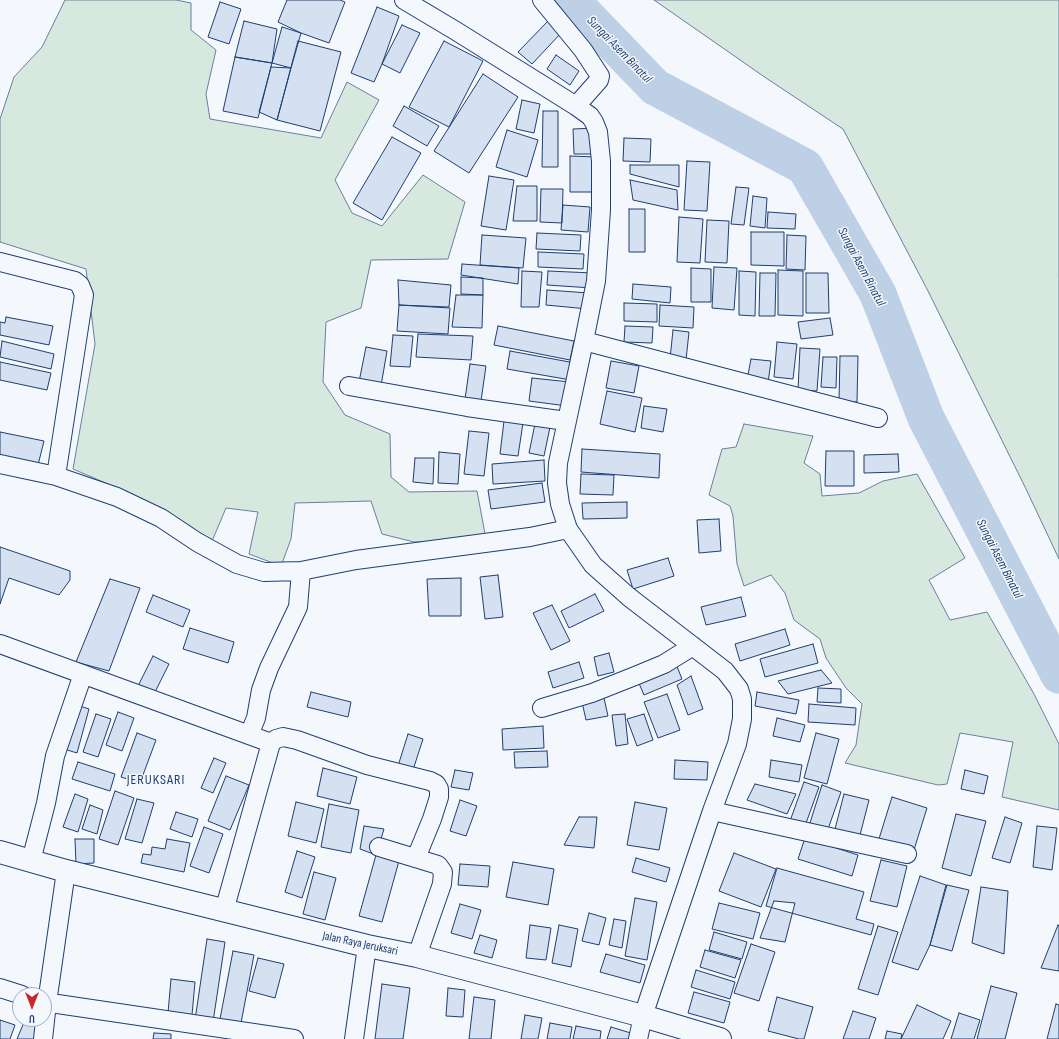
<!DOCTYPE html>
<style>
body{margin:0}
#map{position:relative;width:1059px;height:1039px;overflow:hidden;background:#f4f7fb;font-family:"Sofia Sans Condensed",sans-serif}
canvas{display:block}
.north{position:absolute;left:12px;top:987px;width:40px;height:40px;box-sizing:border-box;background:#f4f7fb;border:1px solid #9eadc5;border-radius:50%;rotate:180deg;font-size:11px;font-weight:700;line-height:16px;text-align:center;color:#1d3f73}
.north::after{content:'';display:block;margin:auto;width:14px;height:18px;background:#c62828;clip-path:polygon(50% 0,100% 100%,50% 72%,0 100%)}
</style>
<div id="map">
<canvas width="1059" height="1039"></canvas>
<div class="north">U</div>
</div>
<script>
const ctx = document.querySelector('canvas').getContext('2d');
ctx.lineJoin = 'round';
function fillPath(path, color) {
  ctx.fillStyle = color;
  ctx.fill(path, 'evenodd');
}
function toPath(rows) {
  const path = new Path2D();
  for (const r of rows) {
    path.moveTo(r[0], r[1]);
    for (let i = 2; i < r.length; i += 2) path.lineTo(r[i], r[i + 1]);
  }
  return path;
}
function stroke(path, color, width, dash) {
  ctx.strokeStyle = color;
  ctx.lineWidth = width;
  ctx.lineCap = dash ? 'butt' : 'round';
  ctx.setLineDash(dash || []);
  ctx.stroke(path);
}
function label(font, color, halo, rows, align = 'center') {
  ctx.font = font + ' "Sofia Sans Condensed",sans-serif';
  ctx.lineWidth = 3;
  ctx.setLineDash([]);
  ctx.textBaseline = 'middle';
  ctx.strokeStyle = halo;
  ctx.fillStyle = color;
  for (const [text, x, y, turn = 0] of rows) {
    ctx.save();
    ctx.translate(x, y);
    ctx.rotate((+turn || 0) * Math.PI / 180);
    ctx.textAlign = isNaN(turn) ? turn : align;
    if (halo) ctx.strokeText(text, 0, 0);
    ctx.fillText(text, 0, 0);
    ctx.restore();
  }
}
const green = toPath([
 [65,0,176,0,191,3,191,30,216,50,206,94,210,119,321,138,347,82,379,100,335,180,352,213,382,226,423,175,465,202,448,259,371,260,361,308,326,322,323,382,345,415,390,434,391,477,409,492,477,491,486,539,414,542,382,534,371,501,295,503,291,539,281,566,249,554,258,512,226,508,212,541,115,487,73,469,95,344,86,269,0,242,0,119,14,77,42,47,65,0],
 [654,0,1059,0,1059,559,1026,489,928,291,843,129,766,78,654,0],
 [744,424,813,436,804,463,820,474,822,496,859,493,883,481,917,474,965,558,929,580,950,620,987,612,1034,694,1059,744,1059,810,1002,797,1013,742,960,733,947,784,938,785,845,763,856,745,862,704,846,688,826,658,820,639,794,620,785,593,771,575,744,586,737,564,733,516,730,506,709,495,722,449,736,447,744,424]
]);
const river = toPath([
 [571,0,655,87,805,167,878,294,926,418,1059,675]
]);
const building = toPath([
 [287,0,340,0,345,2,329,43,301,33,278,22,287,0],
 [220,2,241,9,229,44,208,37,220,2],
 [377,7,399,16,382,64,374,82,351,73,377,7],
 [549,20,562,32,532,64,518,52,549,20],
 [244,21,277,29,272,63,235,57,244,21],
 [402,25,420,33,400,73,382,64,402,25],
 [282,27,301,33,291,68,272,63,282,27],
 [298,41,341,52,320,131,277,120,298,41],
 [444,41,483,61,449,127,409,107,444,41],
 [556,55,579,71,570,85,547,69,556,55],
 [235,57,272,63,258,118,223,111,235,57],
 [271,67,291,68,277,120,259,112,271,67],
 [483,74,518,97,469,173,434,151,483,74],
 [522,100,540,104,534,133,516,129,522,100],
 [404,106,439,126,427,146,393,126,404,106],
 [543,111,558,111,558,167,542,167,543,111],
 [595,128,596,154,574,154,573,129,595,128],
 [507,130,538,140,527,177,496,167,507,130],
 [392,137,421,153,382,220,353,203,392,137],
 [624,138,651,139,650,162,623,161,624,138],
 [570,156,597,157,597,192,570,192,570,156],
 [687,161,710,162,707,211,684,210,687,161],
 [630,165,679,165,679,187,630,174,630,165],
 [489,176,514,180,506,230,481,226,489,176],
 [630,180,677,190,678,210,633,200,630,180],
 [517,186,537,186,537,221,513,221,517,186],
 [736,187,749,188,744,225,731,224,736,187],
 [541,189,563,189,562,223,540,222,541,189],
 [753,196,767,198,765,228,750,226,753,196],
 [563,205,590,207,588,232,561,230,563,205],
 [629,209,645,209,645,252,629,252,629,209],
 [768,212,796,214,795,229,767,228,768,212],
 [679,217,703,219,700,263,677,262,679,217],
 [707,220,729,221,727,263,705,262,707,220],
 [751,232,784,232,784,266,751,265,751,232],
 [537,233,581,235,580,251,536,249,537,233],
 [482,235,526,238,523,268,480,265,482,235],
 [787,235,806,236,805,270,786,269,787,235],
 [538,252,584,254,583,269,538,267,538,252],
 [462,264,519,268,518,284,461,275,462,264],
 [714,267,737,268,734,310,712,308,714,267],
 [691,268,711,269,711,302,691,302,691,268],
 [778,270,803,271,803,316,778,315,778,270],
 [522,271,542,272,539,307,521,307,522,271],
 [548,271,593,273,592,288,547,285,548,271],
 [739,271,756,272,755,316,739,315,739,271],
 [760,273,776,273,775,316,759,316,760,273],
 [806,273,828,273,829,313,806,313,806,273],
 [461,277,483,278,483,295,461,294,461,277],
 [398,280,451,285,449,307,399,305,398,280],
 [633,284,671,287,670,303,632,299,633,284],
 [547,290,589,293,588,309,546,305,547,290],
 [456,295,483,295,482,328,452,327,456,295],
 [624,303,657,304,657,322,624,321,624,303],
 [399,305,450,308,448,334,397,331,399,305],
 [660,305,694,307,693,328,659,326,660,305],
 [6,317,53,326,49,345,0,335,0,322,5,323,6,317],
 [830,318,833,335,801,339,798,322,830,318],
 [498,326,574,341,570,360,494,345,498,326],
 [625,326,653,327,652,343,624,342,625,326],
 [673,330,689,332,686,360,670,359,673,330],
 [418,334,473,336,471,360,416,357,418,334],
 [393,335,413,336,410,367,390,366,393,335],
 [2,341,54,354,51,369,0,357,2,341],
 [777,342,797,344,793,379,774,377,777,342],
 [366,347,387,351,381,386,359,382,366,347],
 [800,348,820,349,817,391,798,390,800,348],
 [510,351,575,363,571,380,507,369,510,351],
 [840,356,858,356,857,402,839,402,840,356],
 [823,357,837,357,836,388,821,387,823,357],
 [751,359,771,361,768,383,747,380,751,359],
 [611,361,639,366,634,393,606,388,611,361],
 [0,362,51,373,47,390,0,380,0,362],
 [470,364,486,366,481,401,465,399,470,364],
 [532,378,570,382,567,406,529,401,532,378],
 [607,391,642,398,635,432,600,424,607,391],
 [644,406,667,409,663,432,641,428,644,406],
 [504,421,523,423,518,456,500,454,504,421],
 [535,424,550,427,544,456,529,453,535,424],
 [469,431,489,433,484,476,464,474,469,431],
 [0,432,44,441,38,465,0,456,0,432],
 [582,449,660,454,659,478,581,472,582,449],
 [826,451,854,451,854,486,825,486,826,451],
 [439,452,460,454,458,484,438,483,439,452],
 [898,454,899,472,864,473,864,455,898,454],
 [415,458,434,458,433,484,413,482,415,458],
 [544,460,545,481,493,484,492,464,544,460],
 [581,474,614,475,613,495,580,494,581,474],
 [542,483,545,502,491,509,488,490,542,483],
 [627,502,627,518,583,519,582,503,627,502],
 [719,519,721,551,699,553,697,520,719,519],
 [0,547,70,571,70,580,59,595,9,578,0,604,0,547],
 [668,558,674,576,633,589,627,570,668,558],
 [498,575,503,617,485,619,480,577,498,575],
 [461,578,461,616,429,616,427,579,461,578],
 [110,579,140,588,109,671,76,662,110,579],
 [595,594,604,611,569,628,561,611,595,594],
 [153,595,190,610,183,627,146,612,153,595],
 [741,597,746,616,706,625,701,607,741,597],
 [552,605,570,641,551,650,533,613,552,605],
 [190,628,234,642,228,663,183,649,190,628],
 [785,629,790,645,740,661,735,644,785,629],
 [813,644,818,663,765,677,760,659,813,644],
 [609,653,614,672,598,676,594,657,609,653],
 [153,656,169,664,154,694,138,686,153,656],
 [579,662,584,678,553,688,548,672,579,662],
 [676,664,682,679,644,695,638,681,676,664],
 [821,670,832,683,788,694,778,681,821,670],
 [691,676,703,709,688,715,677,685,691,676],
 [818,688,841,689,841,703,817,702,818,688],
 [311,692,351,702,348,717,307,707,311,692],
 [757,692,799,700,796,714,755,706,757,692],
 [667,694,680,730,658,738,644,702,667,694],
 [604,698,608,716,586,720,582,702,604,698],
 [809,704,856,708,855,725,808,722,809,704],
 [77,705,89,709,77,753,64,749,77,705],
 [118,712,134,718,122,751,106,745,118,712],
 [96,714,111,719,98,757,83,752,96,714],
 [625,714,628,744,616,746,612,715,625,714],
 [644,714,653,740,637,746,627,719,644,714],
 [777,718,805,725,800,742,773,736,777,718],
 [543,726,544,748,503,750,502,729,543,726],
 [137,733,156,740,140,783,121,777,137,733],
 [816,733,839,739,827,784,804,778,816,733],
 [408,734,423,739,413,770,398,766,408,734],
 [547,751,548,767,515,768,514,752,547,751],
 [214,758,226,763,213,793,201,788,214,758],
 [675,760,708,762,707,780,674,779,675,760],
 [771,760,802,765,799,782,769,777,771,760],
 [78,762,115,774,110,791,72,779,78,762],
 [323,768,357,777,350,804,317,796,323,768],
 [455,770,473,773,469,790,451,787,455,770],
 [965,770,988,776,984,794,961,789,965,770],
 [226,776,249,785,230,830,208,821,226,776],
 [804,782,819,787,805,826,790,821,804,782],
 [755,784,796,794,787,814,747,800,755,784],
 [822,785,841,792,827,832,809,826,822,785],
 [115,791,134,798,118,845,99,839,115,791],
 [75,794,88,799,78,832,63,827,75,794],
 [844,794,869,800,859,839,834,833,844,794],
 [892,797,927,808,913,853,878,842,892,797],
 [137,799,154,803,142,843,125,839,137,799],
 [460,800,477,806,466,836,450,831,460,800],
 [296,802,324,809,316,843,288,836,296,802],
 [635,802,667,808,659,850,627,845,635,802],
 [329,804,359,810,351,853,321,847,329,804],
 [90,805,103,810,97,834,82,829,90,805],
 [176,812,198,819,192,837,170,829,176,812],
 [956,814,986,821,971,876,942,868,956,814],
 [579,817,597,817,594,848,564,845,579,817],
 [1005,817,1022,823,1010,863,992,858,1005,817],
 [364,826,384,829,376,855,360,849,364,826],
 [1037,826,1057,828,1052,870,1033,867,1037,826],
 [204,827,223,834,209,873,190,866,204,827],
 [805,838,858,855,852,876,798,859,805,838],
 [75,839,94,839,94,863,76,864,75,839],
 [167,839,190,843,184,872,141,863,143,854,151,855,152,847,165,849,167,839],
 [297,851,315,857,302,898,285,892,297,851],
 [734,853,776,869,761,907,719,891,734,853],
 [376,855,399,861,382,922,359,916,376,855],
 [636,858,670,868,666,882,632,872,636,858],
 [881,860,907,866,897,907,870,901,881,860],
 [513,862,554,869,548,905,506,897,513,862],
 [460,864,490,866,488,887,458,885,460,864],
 [777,868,864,892,856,919,874,924,871,935,766,906,777,868],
 [314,872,336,878,325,920,303,914,314,872],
 [920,876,946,885,930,945,918,970,892,962,920,876],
 [947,885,969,890,952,951,930,945,947,885],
 [981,887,1008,891,1004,954,972,943,981,887],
 [635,898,657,902,647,960,625,956,635,898],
 [774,901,795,903,785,942,760,938,774,901],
 [719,903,760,913,753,939,712,929,719,903],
 [460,904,481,910,472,939,451,933,460,904],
 [589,913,606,918,599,945,582,941,589,913],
 [614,919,626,921,622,948,609,945,614,919],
 [530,925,551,928,546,960,526,958,530,925],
 [559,925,578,929,571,967,552,963,559,925],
 [1058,925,1059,926,1059,971,1041,968,1058,925],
 [878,926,898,932,878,995,858,989,878,926],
 [714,932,747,942,742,959,709,950,714,932],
 [480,935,497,940,492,958,474,953,480,935],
 [207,939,225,942,213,1022,195,1020,207,939],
 [751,944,775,952,759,1001,734,993,751,944],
 [705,950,741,960,735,978,700,967,705,950],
 [233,951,254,955,241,1023,220,1019,233,951],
 [606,954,645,965,640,983,600,972,606,954],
 [258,958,284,964,275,998,249,991,258,958],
 [696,970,735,982,730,999,691,987,696,970],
 [171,979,195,982,192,1015,168,1013,171,979],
 [382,984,410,988,403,1039,375,1039,382,984],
 [991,986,1017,993,1005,1039,977,1039,991,986],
 [448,988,465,990,463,1017,446,1016,448,988],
 [694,992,730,1002,724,1023,688,1013,694,992],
 [474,997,495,1000,491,1039,469,1039,474,997],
 [777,997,813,1007,804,1039,799,1039,768,1031,777,997],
 [1056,1004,1059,1005,1059,1039,1047,1039,1056,1004],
 [917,1005,951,1021,943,1039,901,1039,917,1005],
 [853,1011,876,1018,869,1039,843,1039,853,1011],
 [959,1013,980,1020,974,1039,951,1039,959,1013],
 [525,1015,542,1018,538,1039,521,1039,525,1015],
 [0,1020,15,1025,10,1039,0,1039,0,1020],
 [25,1020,39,1026,34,1039,17,1039,25,1020],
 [550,1023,572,1027,570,1039,547,1039,550,1023],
 [576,1026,601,1031,600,1039,573,1039,576,1026],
 [611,1027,634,1034,632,1039,607,1039,611,1027],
 [887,1031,902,1034,901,1039,885,1039,887,1031],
 [154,1033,171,1034,171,1039,153,1039,154,1033]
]);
const minor = toPath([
 [404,0,456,31,576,106,590,116,594,122,598,132,601,161,601,210,596,281,584,341,558,463,557,483,560,504,568,529,593,565,629,597,725,671,739,689,742,699,742,719,737,744,712,811,643,1016,638,1039],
 [542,0,583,50,600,76,599,80,576,106],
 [0,262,75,281,80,285,84,295,56,476,0,464],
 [584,341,878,418],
 [349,386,467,407,566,421],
 [56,476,117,497,161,518,197,542,237,564,264,572,301,571,356,560,530,537,568,529],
 [0,644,271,743,224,911],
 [542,708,592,693,635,676,664,664,693,646],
 [249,735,256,718,261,690,269,668,298,607,301,571],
 [271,743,276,739,283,737,297,740,367,765,430,781,436,784,439,789,439,797,432,819,416,858],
 [712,811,907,854],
 [379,847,438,865,443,872,442,884,417,956],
 [31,861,46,803,55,756,83,674],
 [0,988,22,995],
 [44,1002,294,1039],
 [43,1039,47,1003,66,871],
 [354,1039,367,946]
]);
const tertiary = toPath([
 [0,852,66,871,367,946,417,956,643,1016,720,1039]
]);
const streetNames = [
 ["Jalan Raya Jeruksari",360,944,12]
];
const waterNames = [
 ["Sungai Asem Binatul",619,50,46],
 ["Sungai Asem Binatul",861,267,62],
 ["Sungai Asem Binatul",999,559,63]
];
const quarterNames = [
 ["JERUKSARI",156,780]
];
fillPath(green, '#d7e8df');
stroke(green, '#687fa3', 1);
stroke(river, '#bed0e5', 37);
fillPath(building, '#d5e0f0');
stroke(building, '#1d3f73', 1);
stroke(minor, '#1d3f73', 20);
stroke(tertiary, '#1d3f73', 24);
stroke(minor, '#f4f7fb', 18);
stroke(tertiary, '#f4f7fb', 22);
label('12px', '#1d3f73', '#f4f7fb', streetNames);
label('italic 13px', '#1d3f73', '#f4f7fb', waterNames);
ctx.letterSpacing = '1px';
label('14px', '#1d3f73', '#f4f7fb', quarterNames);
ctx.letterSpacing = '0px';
</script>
